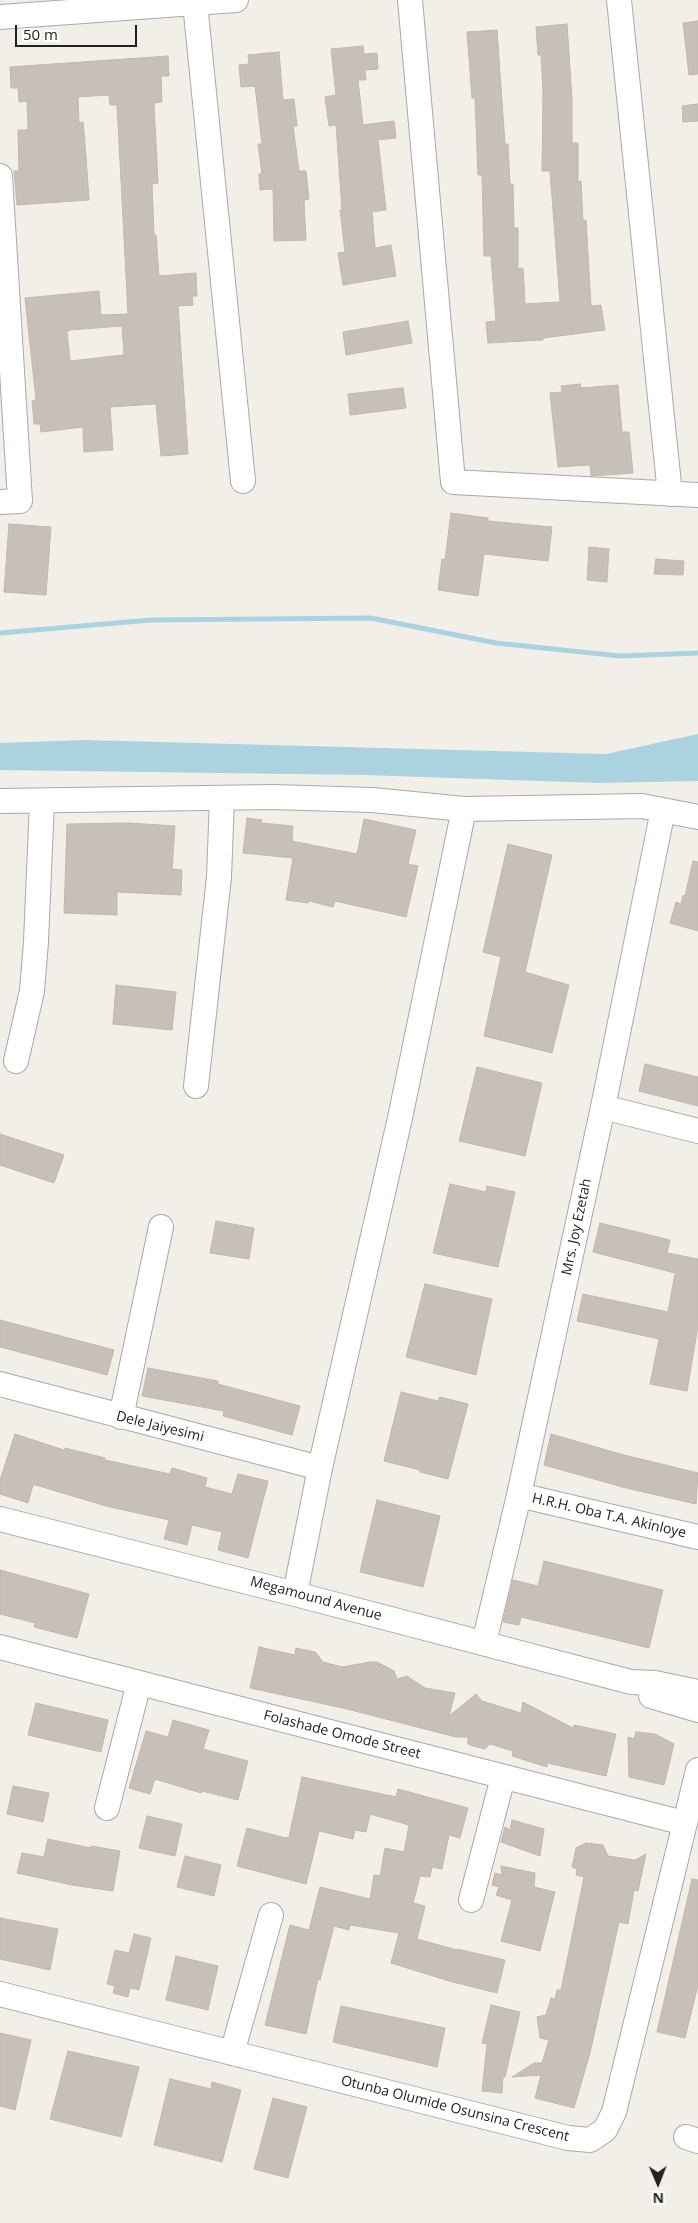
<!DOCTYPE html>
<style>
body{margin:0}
#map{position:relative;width:698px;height:2223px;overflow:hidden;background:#f2efe9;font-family:"Open Sans",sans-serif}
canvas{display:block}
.north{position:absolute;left:633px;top:2158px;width:50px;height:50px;-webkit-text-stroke:4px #fff;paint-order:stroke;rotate:179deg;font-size:14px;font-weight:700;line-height:20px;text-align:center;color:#222}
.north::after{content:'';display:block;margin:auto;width:18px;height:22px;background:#222;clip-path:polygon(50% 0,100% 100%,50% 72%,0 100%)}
.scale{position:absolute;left:15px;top:25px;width:122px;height:22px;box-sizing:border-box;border:2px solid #222;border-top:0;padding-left:6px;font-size:15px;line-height:18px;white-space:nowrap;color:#222;-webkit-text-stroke:4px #fff;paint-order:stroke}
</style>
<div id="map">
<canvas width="698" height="2223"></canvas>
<div class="north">N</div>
<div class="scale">50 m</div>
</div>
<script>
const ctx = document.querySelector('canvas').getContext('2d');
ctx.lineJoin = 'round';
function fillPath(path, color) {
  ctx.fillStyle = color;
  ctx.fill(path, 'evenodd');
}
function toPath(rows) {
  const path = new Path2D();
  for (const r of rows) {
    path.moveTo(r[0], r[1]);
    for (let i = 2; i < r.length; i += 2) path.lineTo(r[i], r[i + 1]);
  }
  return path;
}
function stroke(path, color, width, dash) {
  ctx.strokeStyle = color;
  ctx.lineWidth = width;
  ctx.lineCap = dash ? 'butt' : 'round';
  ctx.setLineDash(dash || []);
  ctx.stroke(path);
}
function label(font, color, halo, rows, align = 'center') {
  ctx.font = font + ' "Open Sans",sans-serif';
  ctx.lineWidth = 4;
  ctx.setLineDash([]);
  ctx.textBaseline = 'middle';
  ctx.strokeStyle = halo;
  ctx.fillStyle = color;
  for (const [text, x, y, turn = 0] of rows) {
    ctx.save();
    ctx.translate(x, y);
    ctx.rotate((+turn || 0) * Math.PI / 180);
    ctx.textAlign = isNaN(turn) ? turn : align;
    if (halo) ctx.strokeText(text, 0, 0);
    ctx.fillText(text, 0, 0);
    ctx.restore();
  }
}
const water = toPath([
 [698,734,698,781,598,783,364,775,0,770,0,743,85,740,606,754]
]);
const stream = toPath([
 [0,633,151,620,371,618,496,643,620,656,698,653]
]);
const building = toPath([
 [698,21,698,74,689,75,683,23,698,21],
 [567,24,572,99,572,143,578,143,578,182,581,181,583,221,586,220,591,306,601,305,605,330,543,338,543,340,488,343,486,322,496,321,491,256,484,256,482,175,478,175,475,98,472,98,467,32,497,30,505,144,508,144,510,184,513,184,514,228,518,228,518,269,523,268,525,304,560,302,550,171,542,171,543,90,541,55,538,55,536,27,567,24],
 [363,46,364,54,377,53,378,69,365,70,366,80,358,80,363,125,394,121,396,138,378,140,386,210,372,212,375,248,391,245,396,276,343,285,338,253,345,252,340,210,342,210,336,125,329,126,325,97,336,95,331,49,363,46],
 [279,52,283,100,294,99,297,126,293,126,299,171,306,171,309,199,304,200,306,240,274,241,273,189,260,190,259,174,262,174,258,144,262,144,255,86,241,87,239,65,249,64,248,55,279,52],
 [168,56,169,76,161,76,162,102,154,103,158,183,152,184,154,235,156,235,159,276,196,273,197,296,192,296,193,305,178,306,188,454,161,456,156,404,110,407,113,450,84,452,83,427,41,432,40,424,34,424,32,401,36,400,25,298,99,291,101,315,128,314,117,105,110,105,109,95,78,97,79,123,83,122,86,156,89,200,17,205,14,171,19,171,18,130,28,130,27,101,19,102,18,88,11,88,10,67,168,56],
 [122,326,124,355,70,361,67,332,70,330,122,326],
 [698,104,698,121,683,122,682,106,698,104],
 [408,321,412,343,346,355,343,332,408,321],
 [580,384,581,388,618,385,622,432,629,432,633,473,591,476,590,465,558,467,550,393,562,392,561,386,580,384],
 [403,388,406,408,350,415,348,394,403,388],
 [451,513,488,518,488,521,552,527,548,561,484,554,478,596,438,590,442,559,445,560,451,513],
 [9,524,51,527,46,595,4,592,9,524],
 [589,547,609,549,607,582,587,580,589,547],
 [656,559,684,561,683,575,654,574,656,559],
 [247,818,262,820,261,823,293,826,292,841,357,854,364,819,416,830,408,864,418,866,406,917,335,901,333,907,309,901,308,903,286,900,293,858,243,853,247,818],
 [128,823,175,826,172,869,182,870,181,895,117,892,117,915,64,913,67,824,128,823],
 [508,844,552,855,525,972,569,985,552,1053,484,1036,501,957,483,952,508,844],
 [693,861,698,862,698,931,670,923,676,902,681,904,683,895,685,896,693,861],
 [116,985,176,992,172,1030,113,1024,116,985],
 [645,1064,698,1077,698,1106,639,1091,645,1064],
 [477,1067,542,1083,525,1156,459,1141,477,1067],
 [0,1134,64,1155,54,1183,0,1165,0,1134],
 [450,1184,486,1192,487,1186,515,1192,498,1267,433,1253,450,1184],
 [216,1221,254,1228,249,1259,210,1253,216,1221],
 [600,1223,670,1240,667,1253,698,1259,698,1326,687,1391,650,1384,659,1339,577,1321,583,1294,668,1312,675,1273,593,1252,600,1223],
 [425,1284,492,1299,476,1375,406,1357,425,1284],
 [0,1320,114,1350,107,1375,0,1347,0,1320],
 [148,1368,218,1381,218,1384,300,1406,292,1435,223,1416,224,1411,142,1396,148,1368],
 [401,1392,438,1401,440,1397,468,1404,448,1479,420,1472,420,1470,384,1461,401,1392],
 [15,1434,64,1450,65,1448,105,1458,105,1460,170,1474,172,1468,207,1478,205,1487,232,1494,238,1474,268,1481,248,1558,218,1550,222,1532,192,1525,187,1545,164,1539,169,1520,106,1506,39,1486,33,1485,28,1503,0,1494,0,1480,15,1434],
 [551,1434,624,1455,698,1473,696,1504,626,1488,544,1465,551,1434],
 [377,1500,440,1516,423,1587,360,1572,377,1500],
 [544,1561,663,1590,649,1648,521,1617,519,1625,503,1622,513,1580,538,1586,544,1561],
 [0,1570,89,1594,77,1638,34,1627,35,1623,0,1614,0,1570],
 [259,1647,295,1655,296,1648,315,1652,323,1662,342,1667,370,1662,377,1662,394,1671,397,1679,407,1676,425,1688,455,1693,449,1716,476,1694,482,1701,521,1713,523,1702,573,1728,574,1725,616,1734,606,1776,547,1763,547,1767,512,1756,513,1751,490,1744,485,1749,476,1747,468,1744,468,1737,456,1737,343,1708,250,1688,259,1647],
 [36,1703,108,1720,101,1752,28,1735,36,1703],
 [173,1720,209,1730,203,1749,248,1761,238,1800,202,1791,201,1793,155,1779,150,1794,129,1788,146,1731,168,1737,173,1720],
 [636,1732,655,1734,674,1744,664,1785,629,1777,628,1737,634,1739,636,1732],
 [302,1777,396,1797,398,1789,468,1808,460,1838,449,1835,442,1869,432,1867,430,1877,420,1876,413,1903,425,1906,417,1939,457,1950,457,1949,505,1960,497,1993,449,1981,391,1963,399,1933,350,1925,349,1930,334,1926,320,1980,318,1979,306,2034,265,2025,290,1925,309,1930,320,1887,370,1899,374,1875,380,1876,385,1848,404,1852,409,1825,370,1814,366,1832,355,1830,353,1839,319,1831,306,1884,237,1866,247,1828,286,1838,289,1837,302,1777],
 [13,1786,49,1793,43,1822,7,1814,13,1786],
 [147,1816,182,1824,175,1856,139,1848,147,1816],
 [512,1820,544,1829,540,1856,501,1842,505,1827,510,1830,512,1820],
 [48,1839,91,1848,91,1846,120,1851,113,1891,72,1885,17,1873,22,1853,44,1857,48,1839],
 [586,1843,603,1845,608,1856,635,1860,646,1854,638,1891,634,1890,628,1924,619,1922,590,2053,574,2108,535,2098,541,2075,512,2077,534,2063,542,2063,549,2040,540,2038,537,2017,546,2015,551,1998,555,1999,557,1990,561,1990,584,1877,576,1875,577,1869,572,1867,576,1848,586,1843],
 [185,1856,221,1865,214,1896,177,1887,185,1856],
 [501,1866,535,1873,534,1887,555,1892,540,1951,501,1941,512,1900,496,1895,499,1887,492,1885,495,1873,502,1875,501,1866],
 [692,1879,698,1880,698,1985,685,2038,657,2032,692,1879],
 [0,1918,58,1929,50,1970,0,1959,0,1918],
 [134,1934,151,1938,139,1990,130,1988,128,1997,113,1993,115,1986,107,1984,115,1950,129,1953,134,1934],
 [176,1956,218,1966,208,2010,166,2000,176,1956],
 [491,2005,520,2012,505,2077,503,2077,502,2093,482,2091,487,2044,482,2043,491,2005],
 [341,2006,445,2028,437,2067,333,2042,341,2006],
 [0,2033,31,2040,15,2110,0,2106,0,2033],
 [68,2051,139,2067,121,2137,50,2119,68,2051],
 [170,2079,211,2089,212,2082,241,2090,222,2162,154,2145,170,2079],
 [273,2098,307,2107,288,2178,254,2169,273,2098]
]);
const minor = toPath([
 [410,0,453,482,698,495],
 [619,0,670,494],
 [195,3,243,481],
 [0,17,236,0],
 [0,176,20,501,0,502],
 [0,801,273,797,372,800,464,809,642,806,698,817],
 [16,1061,32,991,36,942,42,801],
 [196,1086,219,877,222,798],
 [603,1107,698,1131],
 [0,1384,320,1468],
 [121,1417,161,1227],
 [519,1495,698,1537],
 [0,1519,295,1594,631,1682,655,1683,698,1692],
 [295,1594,320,1468,400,1118,464,809],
 [484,1643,519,1495,603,1107,663,810],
 [0,1647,684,1823],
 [651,1696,698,1710],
 [107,1808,139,1683],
 [471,1900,503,1777],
 [0,1994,568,2138,590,2140,605,2130,614,2112,698,1770],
 [232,2053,271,1915],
 [686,2137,698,2141]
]);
const streetNames = [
 ["Mrs. Joy Ezetah",577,1227,-78],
 ["Dele Jaiyesimi",160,1427,14],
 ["H.R.H. Oba T.A. Akinloye",609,1516,13],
 ["Megamound Avenue",316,1599,15],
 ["Folashade Omode Street",342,1735,14],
 ["Otunba Olumide Osunsina Crescent",455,2109,14]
];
fillPath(water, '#aad3df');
stroke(stream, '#aad3df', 5);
fillPath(building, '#c7bfb8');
stroke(building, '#c4b6ab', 1);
stroke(minor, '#a9a9a9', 26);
stroke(minor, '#fff', 24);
label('14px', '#222', '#fff', streetNames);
</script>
